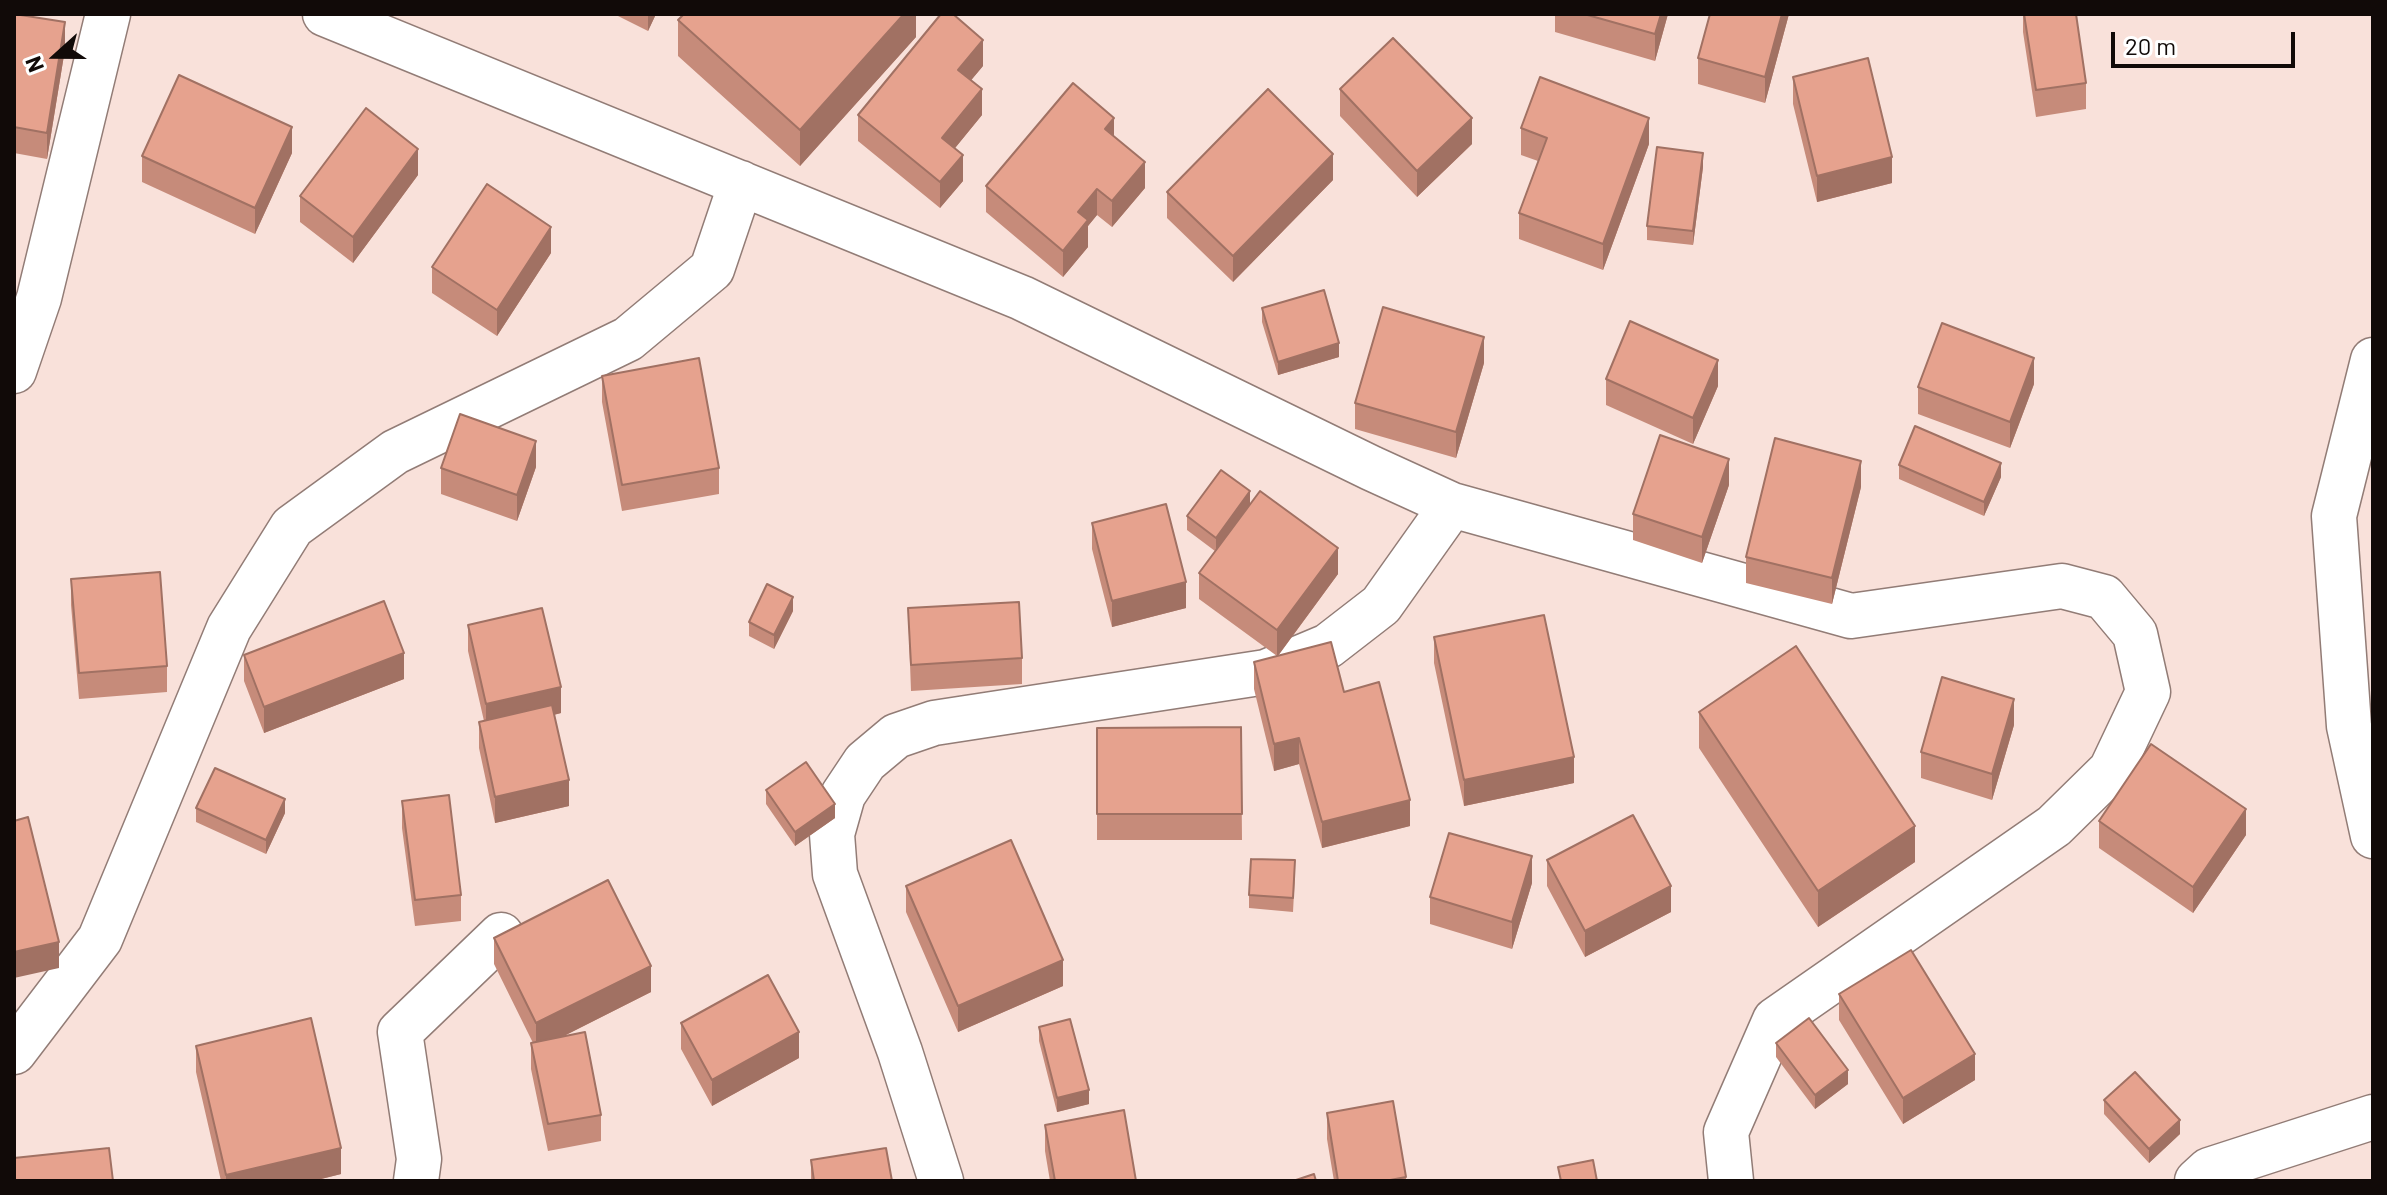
<!DOCTYPE html>
<style>
body{margin:0}
#map{position:relative;width:2387px;height:1195px;overflow:hidden;background:#f9e1da;font-family:Barlow,sans-serif}
canvas{display:block}
.frame{position:absolute;inset:0;border:16px solid #110a08;pointer-events:none}
.north{position:absolute;left:16px;top:16px;width:80px;height:80px;-webkit-text-stroke:6px #fff;paint-order:stroke;rotate:249deg;font-size:22px;font-weight:700;line-height:32px;text-align:center;color:#110a08}
.north::after{content:'';display:block;margin:auto;width:28px;height:36px;background:#110a08;clip-path:polygon(50% 0,100% 100%,50% 72%,0 100%)}
.scale{position:absolute;left:2111px;top:32px;width:184px;height:36px;box-sizing:border-box;border:4px solid #110a08;border-top:0;padding-left:10px;font-size:24px;line-height:28px;white-space:nowrap;color:#110a08;-webkit-text-stroke:6px #fff;paint-order:stroke}
</style>
<div id="map">
<canvas width="2387" height="1195"></canvas>
<div class="frame"></div>
<div class="north">N</div>
<div class="scale">20 m</div>
</div>
<script>
const ctx = document.querySelector('canvas').getContext('2d');
ctx.lineJoin = 'round';
function toPath(rows) {
  const path = new Path2D();
  for (const r of rows) {
    path.moveTo(r[0], r[1]);
    for (let i = 2; i < r.length; i += 2) path.lineTo(r[i], r[i + 1]);
  }
  return path;
}
function stroke(path, color, width, dash) {
  ctx.strokeStyle = color;
  ctx.lineWidth = width;
  ctx.lineCap = dash ? 'butt' : 'round';
  ctx.setLineDash(dash || []);
  ctx.stroke(path);
}
function fillPath(path, color) {
  ctx.fillStyle = color;
  ctx.fill(path, 'evenodd');
}
const street = toPath([
 [325,14,1022,298,1371,468,1452,505,1851,616,2062,586,2104,597,2135,634,2148,692,2111,770,2054,826,1775,1020,1726,1132,1731,1181],
 [2373,360,2334,516,2349,726,2373,836],
 [14,371,39,298,108,14],
 [14,1052,100,939,229,628,292,527,395,452,628,339,712,269,741,183],
 [416,1181,419,1159,400,1032,501,935],
 [941,1181,900,1052,835,874,832,834,843,795,865,762,896,736,934,723,1266,672,1328,646,1381,605,1452,505],
 [2197,1181,2209,1170,2373,1117]
]);
const wall = toPath([
 [14,14,65,49,47,159,14,153],
 [614,14,656,14,648,31],
 [916,14,916,37,800,166,678,56,678,20],
 [1555,14,1668,14,1655,61,1555,32],
 [1710,14,1789,14,1765,103,1698,84,1698,58],
 [2023,14,2076,14,2086,83,2086,109,2036,117,2023,32],
 [983,66,971,80,982,115,955,148,963,181,940,208,858,141,858,115],
 [1793,77,1892,183,1817,202,1793,104],
 [1340,89,1472,144,1417,197,1340,116],
 [1521,128,1649,144,1603,270,1519,239,1519,213,1538,161,1521,155],
 [1114,136,1145,188,1112,227,1097,215,1088,226,1088,247,1063,277,986,212,986,186],
 [292,153,255,234,142,182,142,156],
 [1703,167,1693,245,1647,240,1647,226],
 [418,175,353,263,300,222,300,196],
 [1333,180,1233,282,1167,218,1167,192],
 [551,253,497,336,432,293,432,267],
 [1262,308,1339,357,1278,375,1262,322],
 [1484,363,1456,458,1355,429,1355,403],
 [602,376,719,468,719,494,622,511,602,402],
 [1606,379,1718,386,1693,444,1606,405],
 [2034,384,2010,448,1918,414,1918,387],
 [1899,465,2001,477,1984,516,1899,479],
 [536,467,517,521,441,494,441,468],
 [1729,485,1702,563,1633,540,1633,514],
 [1861,487,1832,604,1746,583,1746,557],
 [1250,504,1338,574,1278,656,1344,692,1410,826,1322,848,1299,764,1274,771,1254,689,1254,662,1277,656,1199,599,1199,573,1215,551,1187,530,1187,516],
 [1092,523,1186,608,1112,627,1092,549],
 [71,579,167,666,167,692,79,699,71,605],
 [908,608,1022,658,1022,684,911,691],
 [793,611,774,649,749,636,749,622],
 [468,625,561,713,554,715,569,806,495,823,479,748,479,722,484,721,468,651],
 [1434,637,1574,783,1464,806,1434,663],
 [244,655,404,679,264,733,244,681],
 [1699,712,1915,862,1818,927,1699,748],
 [2014,725,1992,800,1921,778,1921,752],
 [1241,727,1242,840,1097,840,1097,728],
 [766,790,835,818,795,846,766,804],
 [402,801,461,895,461,921,415,926,402,828],
 [196,808,285,813,266,854,196,822],
 [2099,821,2246,835,2193,913,2099,848],
 [1547,860,1671,912,1585,957,1547,886],
 [1295,874,1293,912,1249,908,1249,895],
 [1532,883,1512,949,1430,924,1430,897],
 [906,886,1063,986,958,1032,906,912],
 [494,938,651,992,562,1037,601,1115,601,1141,548,1151,531,1069,531,1043,533,1043,494,964],
 [1839,994,1975,1080,1903,1124,1839,1020],
 [681,1023,799,1058,712,1106,681,1049],
 [1039,1027,1089,1104,1057,1112,1039,1041],
 [1776,1043,1848,1084,1815,1109,1776,1057],
 [196,1046,341,1174,313,1181,221,1181,196,1072],
 [2104,1100,2180,1134,2149,1163,2104,1114],
 [1327,1113,1406,1177,1406,1181,1334,1181,1327,1139],
 [1045,1125,1136,1181,1050,1181,1045,1151],
 [811,1160,892,1181,811,1181]
]);
const shadedWall = toPath([
 [648,14,656,14,648,31],
 [904,14,916,14,916,37,800,166,800,130],
 [1661,14,1668,14,1655,61,1655,34],
 [1782,14,1789,14,1765,103,1765,77],
 [65,22,65,49,47,159,47,133],
 [983,40,983,66,958,96,958,70],
 [982,89,982,115,942,164,942,138],
 [1114,118,1114,144,1105,129],
 [1472,118,1472,144,1417,197,1417,171],
 [1649,118,1649,144,1603,270,1603,244],
 [292,127,292,153,255,234,255,208],
 [418,149,418,175,353,263,353,237],
 [1703,153,1703,167,1693,245,1693,231],
 [1333,154,1333,180,1233,282,1233,256],
 [963,155,963,181,940,208,940,182],
 [1892,157,1892,183,1817,202,1817,176],
 [1145,162,1145,188,1112,227,1112,201],
 [1097,189,1097,215,1088,226,1088,247,1063,277,1063,251,1078,212],
 [551,227,551,253,497,336,497,310],
 [1484,337,1484,363,1456,458,1456,432],
 [1339,343,1339,357,1278,375,1278,362],
 [2034,358,2034,384,2010,448,2010,422],
 [1718,360,1718,386,1693,444,1693,418],
 [536,441,536,467,517,521,517,495],
 [1729,459,1729,485,1702,563,1702,537],
 [1861,461,1861,487,1832,604,1832,578],
 [2001,463,2001,477,1984,516,1984,502],
 [1250,491,1250,505,1216,552,1216,538],
 [1338,548,1338,574,1277,657,1277,630],
 [1186,582,1186,608,1112,627,1112,601],
 [793,597,793,611,774,649,774,635],
 [404,653,404,679,264,733,264,707],
 [561,687,561,713,486,731,486,704],
 [2014,699,2014,725,1992,800,1992,774],
 [1299,738,1299,764,1274,771,1274,744],
 [1574,757,1574,783,1464,806,1464,780],
 [569,780,569,806,495,823,495,797],
 [285,799,285,813,266,854,266,840],
 [1410,800,1410,826,1322,848,1322,822],
 [835,804,835,818,795,846,795,832],
 [2246,809,2246,835,2193,913,2193,887],
 [1915,826,1915,862,1818,927,1818,891],
 [1532,856,1532,883,1512,949,1512,922],
 [1671,886,1671,912,1585,957,1585,931],
 [59,942,59,968,14,978,14,952],
 [1063,960,1063,986,958,1032,958,1006],
 [651,966,651,992,536,1050,536,1023],
 [799,1032,799,1058,712,1106,712,1080],
 [1975,1054,1975,1080,1903,1124,1903,1098],
 [1848,1070,1848,1084,1815,1109,1815,1095],
 [1089,1090,1089,1104,1057,1112,1057,1098],
 [2180,1120,2180,1134,2149,1163,2149,1149],
 [341,1148,341,1174,313,1181,226,1181,226,1175]
]);
const building = toPath([
 [14,14,65,22,47,133,14,127,14,14],
 [684,14,904,14,800,130,678,20,684,14],
 [941,14,953,14,983,40,958,70,982,89,942,138,963,155,940,182,858,115,941,14],
 [1584,14,1661,14,1655,34,1584,14],
 [1710,14,1782,14,1765,77,1698,58,1710,14],
 [2024,14,2076,14,2086,83,2036,90,2024,14],
 [1393,38,1472,118,1417,171,1340,89,1393,38],
 [1868,58,1892,157,1817,176,1793,77,1868,58],
 [179,75,292,127,255,208,142,156,179,75],
 [1540,77,1649,118,1603,244,1519,213,1547,138,1521,128,1540,77],
 [1073,83,1114,118,1105,129,1145,162,1112,201,1097,189,1078,212,1088,220,1063,251,986,186,1073,83],
 [1268,89,1333,154,1233,256,1167,192,1268,89],
 [366,108,418,149,353,237,300,196,366,108],
 [1657,147,1703,153,1693,231,1647,226,1657,147],
 [487,184,551,227,497,310,432,267,487,184],
 [1324,290,1339,343,1278,362,1262,308,1324,290],
 [1383,307,1484,337,1456,432,1355,403,1383,307],
 [1630,321,1718,360,1693,418,1606,379,1630,321],
 [1942,323,2034,358,2010,422,1918,387,1942,323],
 [699,358,719,468,622,485,602,376,699,358],
 [460,414,536,441,517,495,441,468,460,414],
 [1915,426,2001,463,1984,502,1899,465,1915,426],
 [1660,435,1729,459,1702,537,1633,514,1660,435],
 [1775,438,1861,461,1832,578,1746,557,1775,438],
 [1221,470,1250,491,1216,538,1187,516,1221,470],
 [1260,491,1338,548,1277,630,1199,573,1260,491],
 [1166,504,1186,582,1112,601,1092,523,1166,504],
 [160,572,167,666,79,673,71,579,160,572],
 [767,584,793,597,774,635,749,622,767,584],
 [384,601,404,653,264,707,244,655,384,601],
 [1019,602,1022,658,911,665,908,608,1019,602],
 [542,608,561,687,486,704,468,625,542,608],
 [1544,615,1574,757,1464,780,1434,637,1544,615],
 [1331,642,1344,692,1379,682,1410,800,1322,822,1299,738,1274,744,1254,662,1331,642],
 [1796,646,1915,826,1818,891,1699,712,1796,646],
 [1942,677,2014,699,1992,774,1921,752,1942,677],
 [552,705,569,780,495,797,479,722,552,705],
 [1241,727,1242,814,1097,814,1097,728,1241,727],
 [2151,744,2246,809,2193,887,2099,821,2151,744],
 [806,762,835,804,795,832,766,790,806,762],
 [215,768,285,799,266,840,196,808,215,768],
 [449,795,461,895,415,900,402,801,449,795],
 [1633,815,1671,886,1585,931,1547,860,1633,815],
 [28,817,59,942,14,952,14,821,28,817],
 [1449,833,1532,856,1512,922,1430,897,1449,833],
 [1011,840,1063,960,958,1006,906,886,1011,840],
 [1251,859,1295,860,1293,898,1249,895,1251,859],
 [608,880,651,966,536,1023,494,938,608,880],
 [1911,950,1975,1054,1903,1098,1839,994,1911,950],
 [768,975,799,1032,712,1080,681,1023,768,975],
 [311,1018,341,1148,226,1175,196,1046,311,1018],
 [1809,1018,1848,1070,1815,1095,1776,1043,1809,1018],
 [1070,1019,1089,1090,1057,1098,1039,1027,1070,1019],
 [585,1032,601,1115,548,1124,531,1043,585,1032],
 [2135,1072,2180,1120,2149,1149,2104,1100,2135,1072],
 [1393,1101,1406,1177,1385,1181,1338,1181,1327,1113,1393,1101],
 [1124,1110,1136,1181,1055,1181,1045,1125,1124,1110],
 [109,1148,113,1181,14,1181,14,1158,109,1148],
 [886,1148,892,1181,814,1181,811,1160,886,1148],
 [1593,1160,1597,1181,1561,1181,1558,1167,1593,1160],
 [1314,1174,1316,1181,1293,1181,1314,1174]
]);
stroke(street, '#927c76', 47);
stroke(street, '#fff', 44);
fillPath(wall, '#c68b7a');
fillPath(shadedWall, '#a17163');
fillPath(building, '#e6a28e');
stroke(building, '#a17163', 2);
</script>
